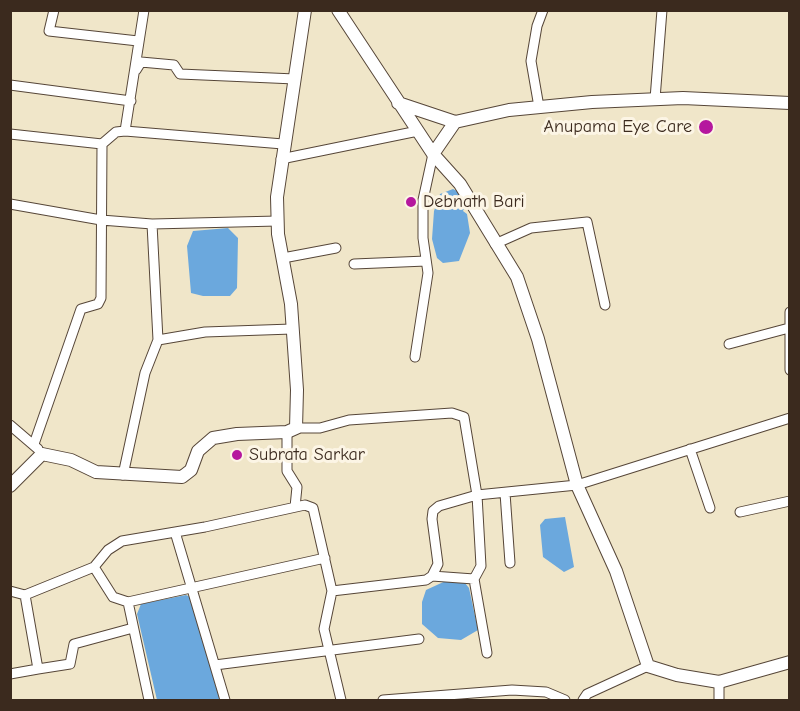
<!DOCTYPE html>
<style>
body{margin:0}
#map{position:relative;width:800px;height:711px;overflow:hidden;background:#f0e6c9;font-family:"Comic Neue",sans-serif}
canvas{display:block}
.frame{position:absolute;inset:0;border:12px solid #3b2a1e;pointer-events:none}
</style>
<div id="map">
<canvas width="800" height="711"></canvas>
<div class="frame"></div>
</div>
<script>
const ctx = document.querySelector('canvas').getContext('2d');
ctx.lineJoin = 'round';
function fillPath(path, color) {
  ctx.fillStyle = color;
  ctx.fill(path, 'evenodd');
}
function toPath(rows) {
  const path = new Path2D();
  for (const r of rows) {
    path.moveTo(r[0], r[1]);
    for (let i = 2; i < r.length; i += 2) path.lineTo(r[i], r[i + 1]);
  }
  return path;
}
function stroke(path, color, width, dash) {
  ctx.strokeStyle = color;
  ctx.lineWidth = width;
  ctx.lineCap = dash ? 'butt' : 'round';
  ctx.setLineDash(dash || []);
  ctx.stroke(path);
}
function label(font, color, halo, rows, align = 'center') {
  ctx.font = font + ' "Comic Neue",sans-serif';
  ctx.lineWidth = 6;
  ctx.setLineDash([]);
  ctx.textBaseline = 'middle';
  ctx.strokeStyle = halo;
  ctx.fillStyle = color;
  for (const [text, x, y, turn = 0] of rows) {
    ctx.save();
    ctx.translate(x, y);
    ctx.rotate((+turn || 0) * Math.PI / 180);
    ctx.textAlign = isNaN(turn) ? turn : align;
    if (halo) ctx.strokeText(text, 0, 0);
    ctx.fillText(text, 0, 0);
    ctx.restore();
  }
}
const water = toPath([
 [453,189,459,192,467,201,463,211,467,214,470,233,459,261,443,263,437,258,432,239,434,211,440,194],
 [228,228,238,238,237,288,230,296,203,296,191,293,187,246,193,231],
 [565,517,574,567,564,572,543,557,540,525,545,519],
 [450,579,465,583,469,588,478,630,461,640,438,638,422,624,422,602,426,590],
 [186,595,197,600,225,700,157,700,137,614,141,604]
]);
const minor = toPath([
 [54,10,49,31,138,41],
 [136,70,141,62,174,65,180,74,295,79],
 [10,85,131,101],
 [655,99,662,10],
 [539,107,531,61,537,26,543,10],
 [125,131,283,144],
 [10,134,102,144],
 [281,159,418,131],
 [10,204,101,220,152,224,278,221],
 [152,224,158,340],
 [495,244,531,228,587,222,605,305],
 [283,258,336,248],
 [354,264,426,261],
 [790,312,790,370],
 [729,344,789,328],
 [415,357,428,273,423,238,423,200,433,154],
 [10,425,38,449],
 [296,428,320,428,349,420,452,413,464,417,477,495,577,485,790,418],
 [287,432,287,471,297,487,295,507],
 [34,444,81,309,98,304,101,298,102,144,116,132,125,131,144,10],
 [690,449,710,508],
 [123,475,145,373,158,340,205,332,292,329],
 [505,493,510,563],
 [740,512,790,501],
 [175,532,225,700],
 [94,567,113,597,128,602],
 [432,576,474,579,487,653],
 [10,591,25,595],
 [332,591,426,580,432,576,438,564,432,519,433,511,439,506,477,495,481,566,474,579],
 [215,665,419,639],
 [38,669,70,664,74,644,133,628],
 [10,674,38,669,25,595,94,567,108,550,122,541,205,527,305,505,313,508,332,591,324,629,341,700],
 [149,700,128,602,325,558],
 [383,700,512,690,546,692,565,700],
 [583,700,587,694,648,666],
 [719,700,719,682]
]);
const tertiary = toPath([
 [338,10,433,154,460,184,517,277,538,339,577,485,616,571,648,666,677,675,719,682,790,662],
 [398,103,455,122],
 [433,154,455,122,509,110,592,102,683,98,790,103],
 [10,486,42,454,71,460,96,472,182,477,191,470,198,451,213,438,237,434,287,432,296,428,297,390,291,304,278,234,277,197,305,10]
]);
const markers = [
 [706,127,8,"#b5179e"],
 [411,202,6,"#b5179e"],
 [237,455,6,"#b5179e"]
];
const poiNames = [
 ["Anupama Eye Care",692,127,"right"],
 ["Debnath Bari",423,202],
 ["Subrata Sarkar",249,455]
];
fillPath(water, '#6ba8dd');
stroke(minor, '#564638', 11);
stroke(tertiary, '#564638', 14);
stroke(minor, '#fff', 9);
stroke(tertiary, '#fff', 12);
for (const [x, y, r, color] of markers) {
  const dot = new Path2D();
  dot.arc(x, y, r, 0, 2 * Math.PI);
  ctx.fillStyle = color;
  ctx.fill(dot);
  stroke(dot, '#fcf5e5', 2);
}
label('18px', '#3b2a1e', '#fcf5e5', poiNames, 'left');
</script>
